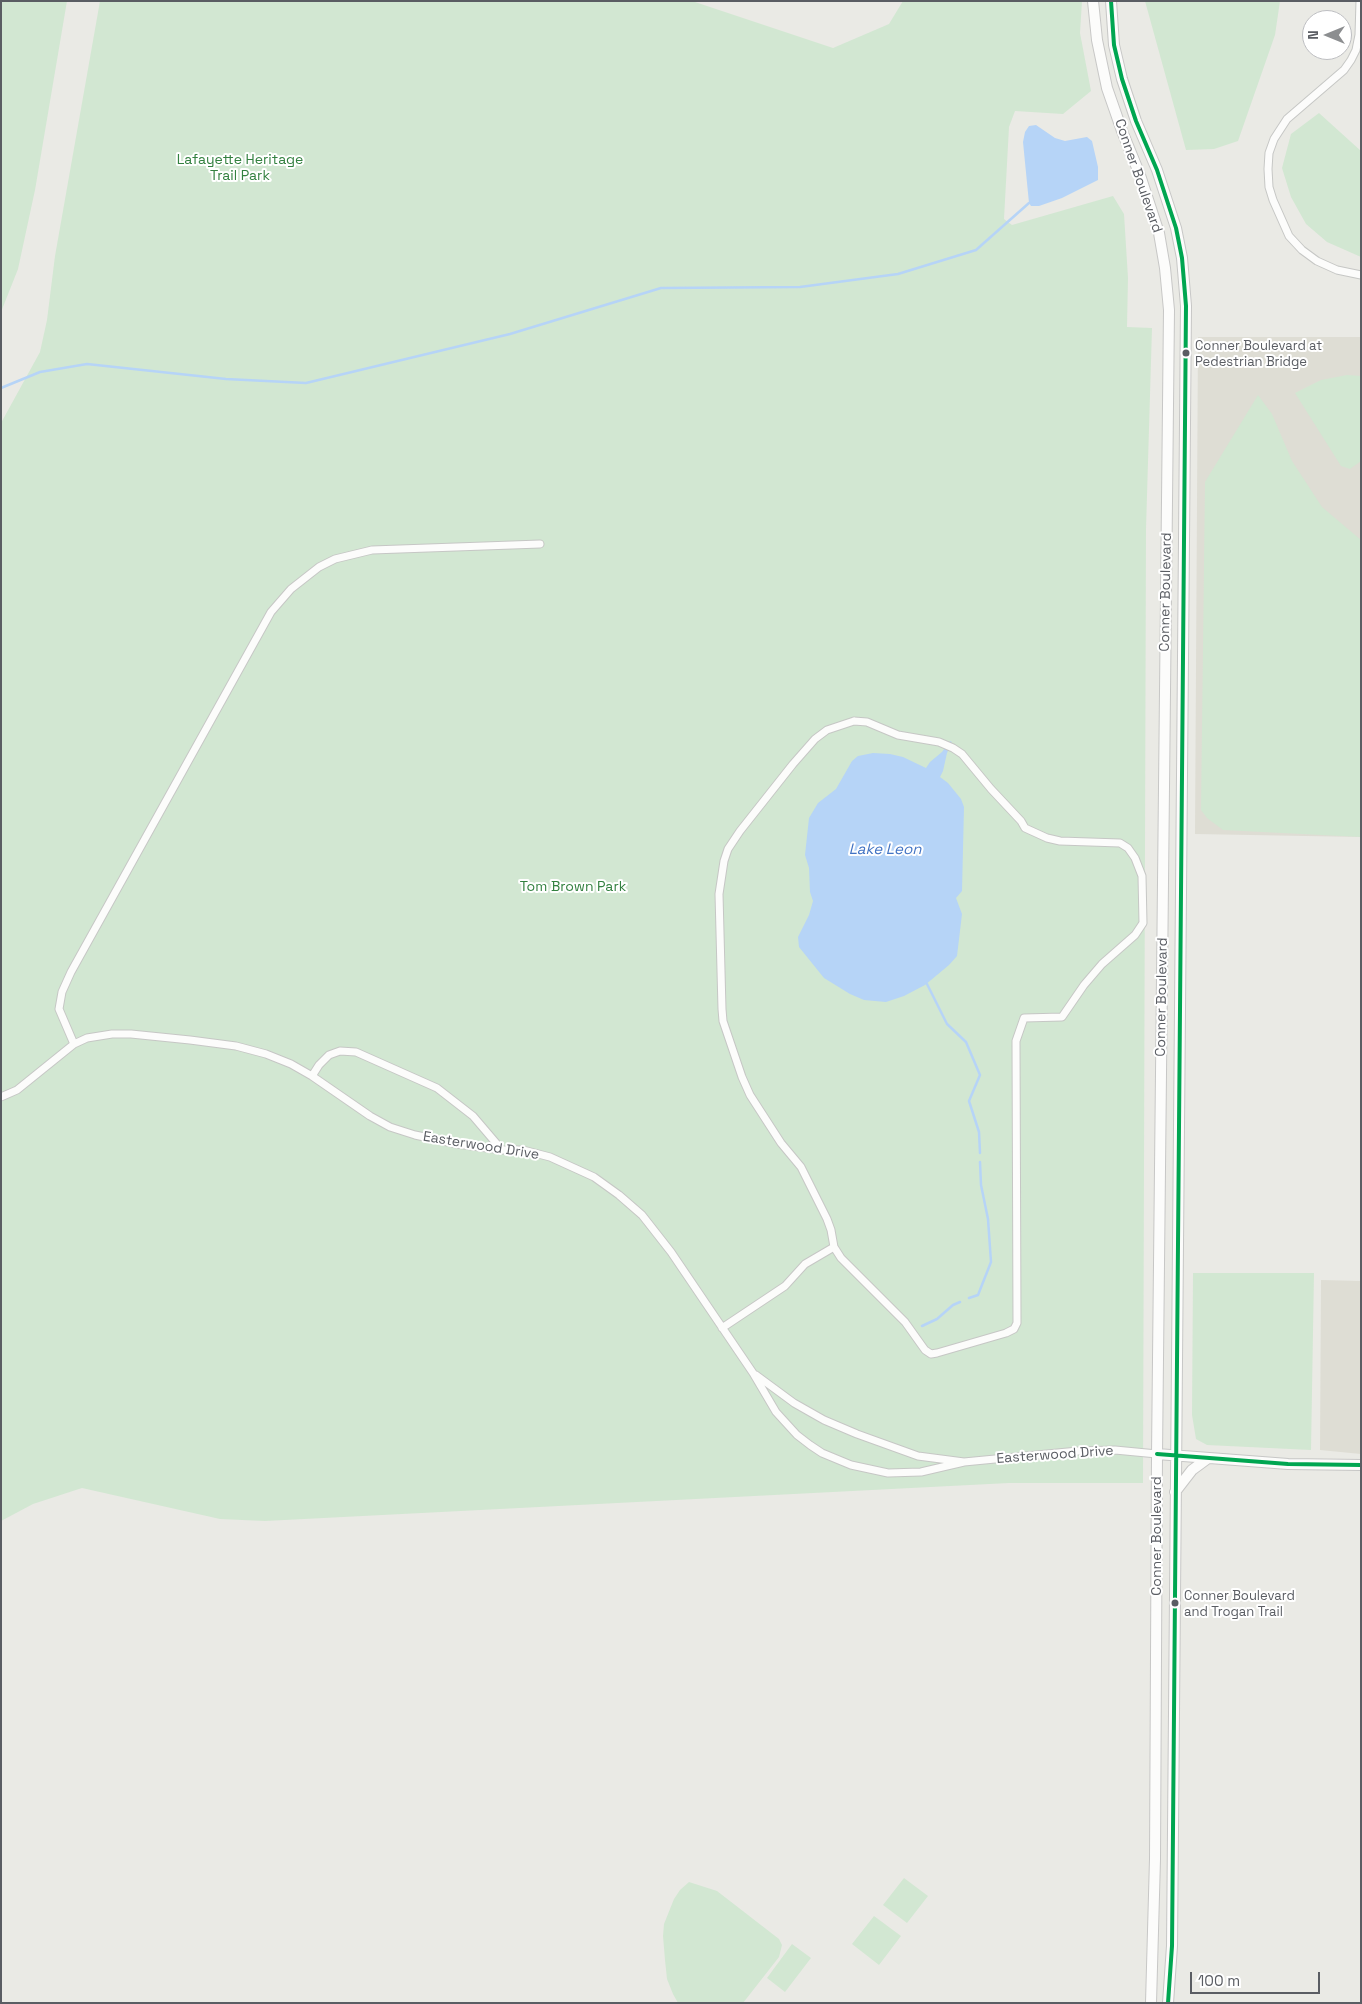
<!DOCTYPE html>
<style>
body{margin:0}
#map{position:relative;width:1362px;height:2004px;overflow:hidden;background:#eaeae5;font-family:"Space Grotesk",sans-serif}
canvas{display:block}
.frame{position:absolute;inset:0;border:2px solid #5a5d63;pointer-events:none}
.north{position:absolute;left:1302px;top:10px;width:50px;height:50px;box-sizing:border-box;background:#fff;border:1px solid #bdbec1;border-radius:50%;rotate:270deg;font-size:14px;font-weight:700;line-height:20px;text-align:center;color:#5a5d63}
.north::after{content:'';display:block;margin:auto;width:18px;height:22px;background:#8c8e90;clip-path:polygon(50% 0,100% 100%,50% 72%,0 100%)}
.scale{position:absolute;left:1190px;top:1972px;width:130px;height:22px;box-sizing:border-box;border:2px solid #5a5d63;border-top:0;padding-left:6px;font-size:15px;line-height:18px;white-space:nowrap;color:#5a5d63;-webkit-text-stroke:4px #fff;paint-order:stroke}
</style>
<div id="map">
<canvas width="1362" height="2004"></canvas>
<div class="frame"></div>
<div class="north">N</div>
<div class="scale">100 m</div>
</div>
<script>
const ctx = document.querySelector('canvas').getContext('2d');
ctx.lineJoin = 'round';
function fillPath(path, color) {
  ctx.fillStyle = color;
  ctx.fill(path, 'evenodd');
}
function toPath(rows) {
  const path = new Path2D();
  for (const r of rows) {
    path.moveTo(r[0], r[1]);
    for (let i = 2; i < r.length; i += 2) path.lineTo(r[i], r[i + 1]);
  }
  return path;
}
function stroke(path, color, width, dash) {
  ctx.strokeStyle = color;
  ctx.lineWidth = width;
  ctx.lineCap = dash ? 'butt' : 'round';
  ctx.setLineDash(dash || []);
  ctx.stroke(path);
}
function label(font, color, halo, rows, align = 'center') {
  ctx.font = font + ' "Space Grotesk",sans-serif';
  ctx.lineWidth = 4;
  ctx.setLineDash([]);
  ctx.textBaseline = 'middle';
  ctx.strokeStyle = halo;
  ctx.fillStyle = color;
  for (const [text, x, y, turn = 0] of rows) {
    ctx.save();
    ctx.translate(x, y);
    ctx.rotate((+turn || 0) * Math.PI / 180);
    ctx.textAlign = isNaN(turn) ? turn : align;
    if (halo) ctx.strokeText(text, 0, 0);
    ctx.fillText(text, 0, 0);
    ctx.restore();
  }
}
const education = toPath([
 [1198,337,1361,337,1361,837,1195,834],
 [1321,1280,1361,1281,1361,1454,1320,1450]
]);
const green = toPath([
 [1,1,67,1,35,190,18,269,1,312],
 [100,1,692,1,833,48,889,24,903,1,1082,1,1080,33,1091,91,1063,114,1015,111,1009,127,1004,219,1012,225,1113,196,1124,214,1128,278,1127,327,1152,328,1146,529,1143,1483,1009,1483,265,1521,220,1519,82,1488,33,1504,1,1521,1,423,40,352,47,320,55,256],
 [1145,1,1280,1,1275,35,1238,141,1214,149,1186,150],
 [1319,113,1361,151,1361,257,1327,242,1306,224,1291,197,1282,168,1291,134],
 [1347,375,1361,376,1361,461,1350,469,1341,466,1295,393,1321,380],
 [1258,395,1272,414,1292,461,1322,507,1361,540,1361,837,1223,830,1207,818,1201,810,1205,482],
 [1193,1273,1314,1273,1311,1450,1207,1445,1196,1439,1192,1415],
 [904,1878,928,1896,907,1923,883,1905],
 [689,1882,717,1891,779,1939,782,1945,779,1957,743,2003,678,2003,673,1994,667,1979,665,1960,663,1936,664,1924,674,1899,680,1890],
 [874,1916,901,1936,879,1965,852,1944],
 [792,1944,811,1958,785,1992,767,1978]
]);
const water = toPath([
 [1036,125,1055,138,1065,141,1087,137,1092,141,1098,167,1098,180,1062,198,1039,206,1031,206,1029,203,1023,142,1025,132,1029,126],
 [950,741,952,742,947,753,943,771,940,777,948,783,961,799,964,807,962,891,956,898,962,914,957,956,949,965,925,985,904,996,886,1002,864,1000,850,994,824,978,799,947,798,937,809,915,813,901,810,892,809,868,805,855,809,818,818,803,836,789,852,761,858,756,873,753,890,754,903,757,926,768,930,762,942,752]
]);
const stream = toPath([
 [1,388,40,372,87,364,226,379,306,383,510,334,661,288,800,287,898,274,976,250,1029,203],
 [927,984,947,1024,966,1042,980,1075,969,1101,979,1132,980,1153],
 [969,1298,978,1295,991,1262,988,1219,981,1185,980,1162],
 [922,1326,937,1319,953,1305,960,1302]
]);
const street = toPath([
 [1360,1,1359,35,1356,50,1351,60,1344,70,1287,119,1274,139,1269,153,1268,169,1269,187,1273,200,1289,236,1302,250,1317,261,1337,270,1361,275],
 [854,721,867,722,898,735,939,742,953,748,962,754,991,789,1021,821,1025,828,1047,838,1060,841,1120,843,1128,848,1135,858,1142,876,1143,923,1135,935,1102,964,1084,985,1062,1017,1024,1018,1016,1041,1017,1323,1014,1329,1006,1333,937,1353,931,1354,925,1350,905,1322,841,1258,834,1247,831,1230,827,1219,801,1167,781,1143,750,1095,742,1077,723,1021,722,1009,719,894,724,861,728,849,740,831,793,764,815,739,827,730,854,721],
 [74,1044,59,1009,62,992,71,972,271,612,291,589,319,567,335,559,372,550,540,544],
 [312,1076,319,1065,329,1055,340,1051,356,1052,437,1088,473,1116,502,1150],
 [1,1097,17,1090,74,1044,87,1038,112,1034,131,1034,190,1040,236,1046,266,1054,291,1064,312,1076,370,1116,390,1127,415,1135,457,1144,502,1150,523,1150,550,1157,594,1177,619,1195,642,1215,671,1252,753,1373,776,1412,797,1435,810,1445,822,1453,851,1465,888,1473,921,1472,964,1462],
 [722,1328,785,1286,805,1264,834,1247],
 [756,1375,794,1403,824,1420,857,1434,918,1456,964,1462,1078,1451,1115,1450,1157,1454]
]);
const secondary = toPath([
 [1093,1,1097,40,1107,88,1122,131,1140,175,1159,233,1165,268,1169,310,1157,1454,1155,1859,1151,2003],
 [1111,1,1114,45,1122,79,1136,121,1157,170,1176,228,1182,258,1186,306,1172,1946,1168,2003],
 [1157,1454,1288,1464,1361,1465],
 [1175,1492,1192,1470,1207,1459]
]);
const bus1 = toPath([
 [1111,1,1114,45,1122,79,1136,121,1157,170,1176,228,1182,258,1186,306,1172,1946,1168,2003],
 [1157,1454,1288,1464,1361,1465]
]);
const markers = [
 [1186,353,4.5,"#5a5d63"],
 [1175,1603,4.5,"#5a5d63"]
];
const busNames = [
 ["Conner Boulevard at",1195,346],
 ["Pedestrian Bridge",1195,362],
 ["Conner Boulevard",1184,1596],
 ["and Trogan Trail",1184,1612]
];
const parkNames = [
 ["Lafayette Heritage",240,160],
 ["Trail Park",240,176],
 ["Tom Brown Park",573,887]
];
const streetNames = [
 ["Conner Boulevard",1138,176,71],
 ["Conner Boulevard",1166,592,-89],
 ["Conner Boulevard",1162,997,-89],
 ["Easterwood Drive",481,1146,9],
 ["Easterwood Drive",1055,1455,-4],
 ["Conner Boulevard",1157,1536,-90]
];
const waterNames = [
 ["Lake Leon",885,850]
];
fillPath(education, '#deddd4');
fillPath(green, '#d2e7d2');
fillPath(water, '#b6d4f7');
stroke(stream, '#b6d4f7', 2.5);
stroke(street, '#c6c7c5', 9);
stroke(secondary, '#c7c7c6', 12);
stroke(street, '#fcfcfb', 7);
stroke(secondary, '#fcfcfb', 10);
stroke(bus1, '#00a651', 4);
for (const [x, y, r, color] of markers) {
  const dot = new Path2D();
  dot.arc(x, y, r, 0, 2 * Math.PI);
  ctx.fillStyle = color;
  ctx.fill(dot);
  stroke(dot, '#fff', 2);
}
label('13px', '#5a5d63', '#fff', busNames, 'left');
label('14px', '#338140', '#fff', parkNames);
label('14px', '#5a5d63', '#fff', streetNames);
label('italic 15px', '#4273c3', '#fff', waterNames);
</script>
